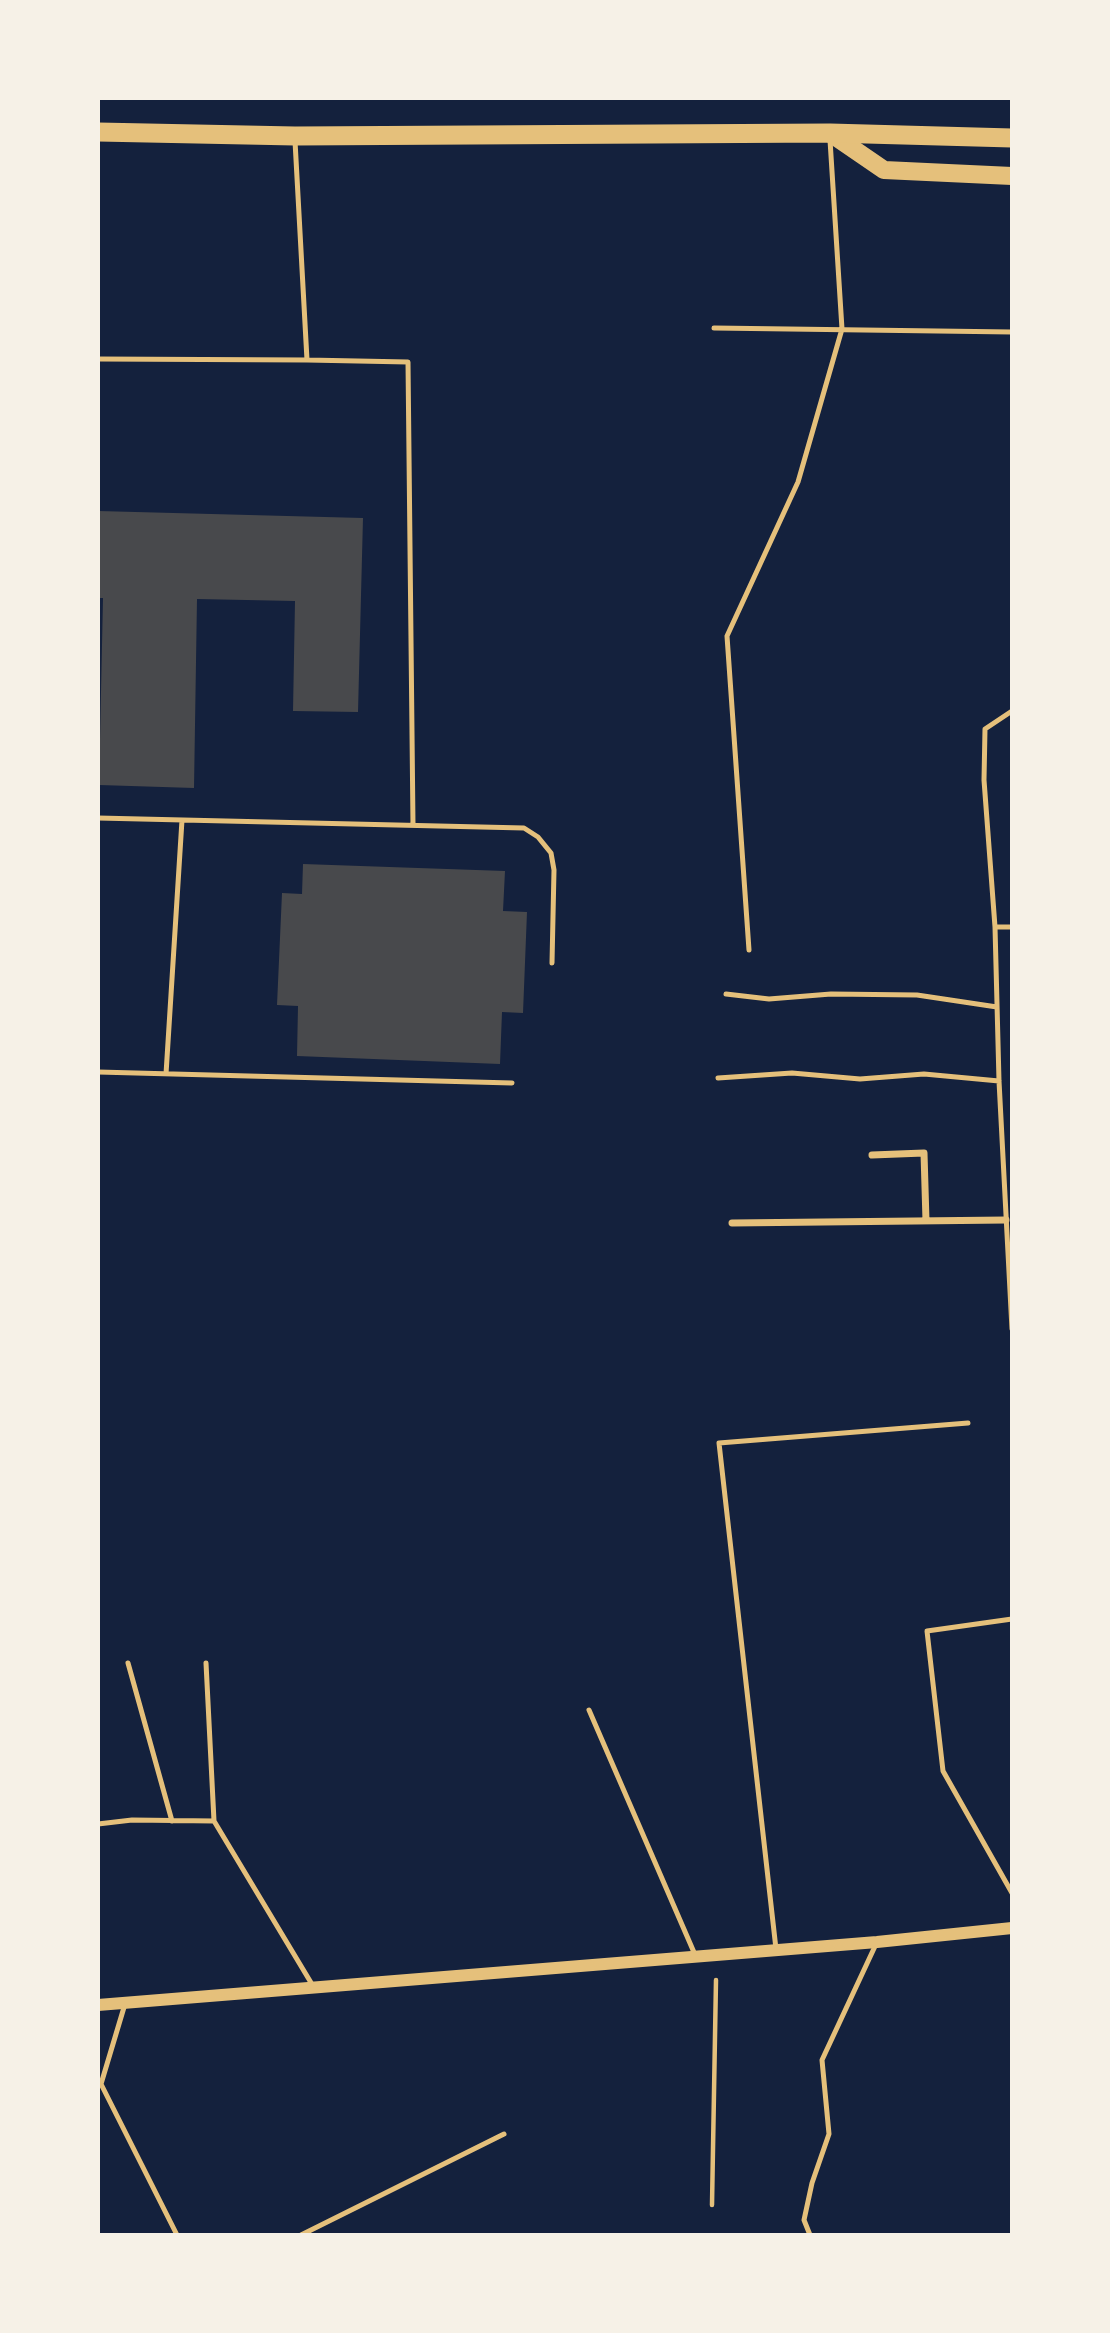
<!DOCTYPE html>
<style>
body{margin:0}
#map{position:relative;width:1110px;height:2333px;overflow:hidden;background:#14213d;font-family:"Public Sans",sans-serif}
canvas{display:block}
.frame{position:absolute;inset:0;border:100px solid #f6f1e7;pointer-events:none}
</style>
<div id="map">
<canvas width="1110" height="2333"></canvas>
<div class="frame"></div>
</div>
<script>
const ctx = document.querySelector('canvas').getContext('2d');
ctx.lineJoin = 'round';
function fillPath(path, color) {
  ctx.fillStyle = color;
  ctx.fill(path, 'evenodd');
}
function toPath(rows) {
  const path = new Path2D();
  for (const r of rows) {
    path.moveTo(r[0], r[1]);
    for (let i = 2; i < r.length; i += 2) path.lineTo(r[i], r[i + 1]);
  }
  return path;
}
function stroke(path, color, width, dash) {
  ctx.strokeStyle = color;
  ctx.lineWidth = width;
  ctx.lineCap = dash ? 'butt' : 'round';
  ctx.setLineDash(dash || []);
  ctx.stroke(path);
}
const building = toPath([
 [98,511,363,518,358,712,293,711,295,601,197,599,194,788,99,785,103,598,98,598],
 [303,864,505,871,503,911,527,912,523,1013,502,1012,500,1064,297,1056,298,1006,277,1005,282,893,302,894]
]);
const path = toPath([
 [712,2205,716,1980]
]);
const service = toPath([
 [295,141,307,360,408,362,413,825],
 [714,328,1012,332],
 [98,359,307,360],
 [1012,711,985,729,984,780,995,927,999,1081,1012,1329],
 [98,818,524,828,538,837,551,853,554,870,552,963],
 [995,927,1012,927],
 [749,950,727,636,798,482,842,329,830,140],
 [726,994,769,999,831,994,917,995,997,1007],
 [98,1072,512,1083],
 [166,1074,182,820],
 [718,1078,792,1073,860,1079,924,1074,999,1081],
 [1012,1619,927,1631,943,1771,1012,1893],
 [128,1663,172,1821],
 [206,1663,214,1821],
 [589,1710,696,1957],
 [98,1824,132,1820,214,1821,313,1986],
 [776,1949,719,1443,968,1423],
 [125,2004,101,2084,177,2235],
 [301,2235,504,2134],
 [810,2235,804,2220,812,2183,829,2134,822,2060,877,1942]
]);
const minor = toPath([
 [872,1155,924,1153,926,1221],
 [732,1223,1006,1220]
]);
const tertiary = toPath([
 [98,2005,877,1942,1012,1928]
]);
const primary = toPath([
 [830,133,884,170,1012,176]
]);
const trunk = toPath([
 [98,132,295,136,830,133,1012,138]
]);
fillPath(building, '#48494c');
stroke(path, '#e5c07b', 4.5);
stroke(service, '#e5c07b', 5);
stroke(minor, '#e5c07b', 7);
stroke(tertiary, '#e5c07b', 12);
stroke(primary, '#e5c07b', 18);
stroke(trunk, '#e5c07b', 19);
</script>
